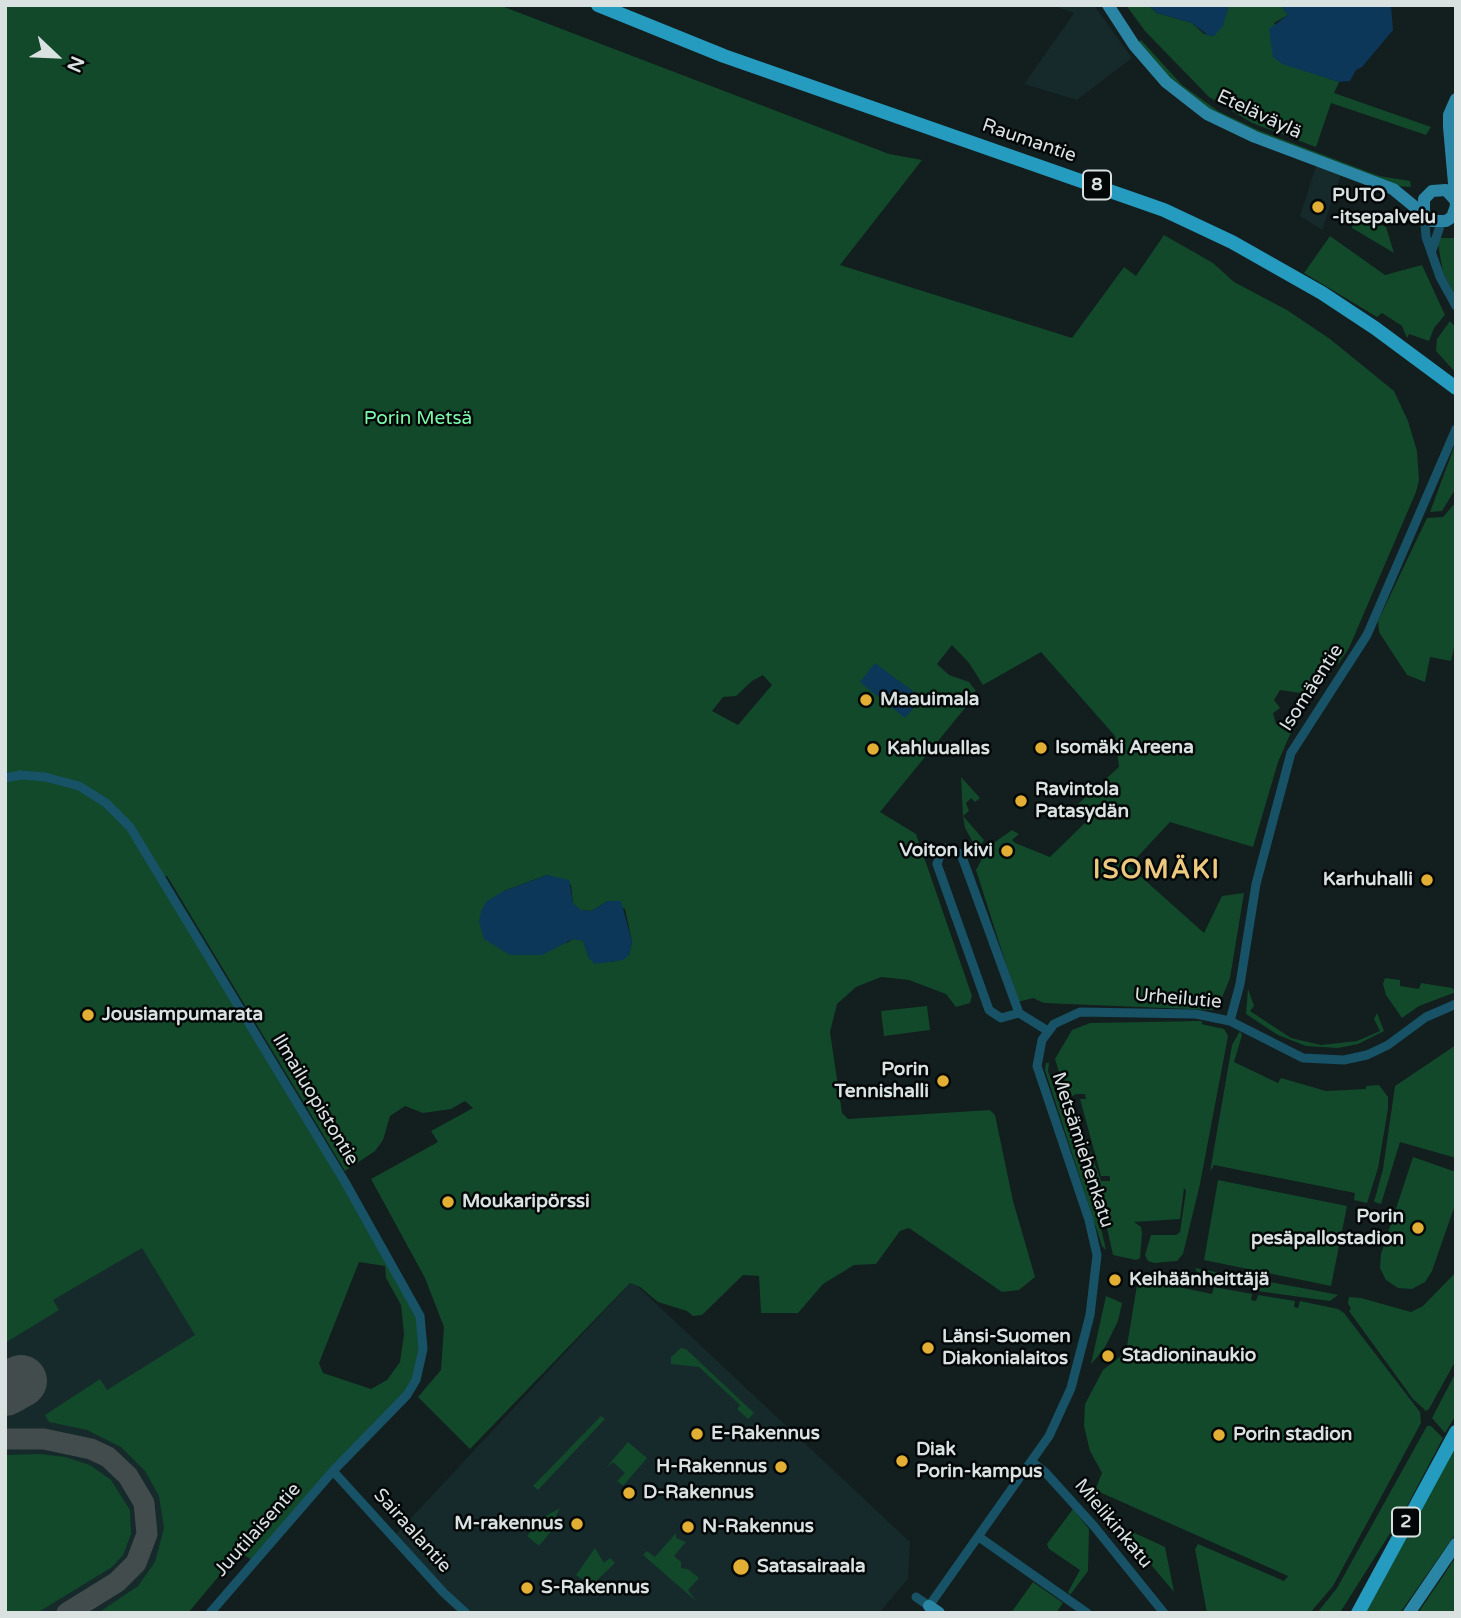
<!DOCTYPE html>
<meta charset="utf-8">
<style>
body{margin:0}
#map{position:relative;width:1461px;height:1618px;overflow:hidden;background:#131e1e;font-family:"Varela Round",sans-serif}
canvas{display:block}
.frame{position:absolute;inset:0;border:7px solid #dae1e1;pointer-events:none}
.north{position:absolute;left:21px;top:21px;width:70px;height:70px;-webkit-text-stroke:5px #040707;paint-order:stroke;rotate:113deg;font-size:19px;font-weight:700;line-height:28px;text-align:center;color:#dae1e1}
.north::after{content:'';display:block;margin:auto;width:24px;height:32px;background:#dae1e1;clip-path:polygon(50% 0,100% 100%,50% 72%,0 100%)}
</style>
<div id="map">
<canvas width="1461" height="1618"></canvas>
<div class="frame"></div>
<div class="north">N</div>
</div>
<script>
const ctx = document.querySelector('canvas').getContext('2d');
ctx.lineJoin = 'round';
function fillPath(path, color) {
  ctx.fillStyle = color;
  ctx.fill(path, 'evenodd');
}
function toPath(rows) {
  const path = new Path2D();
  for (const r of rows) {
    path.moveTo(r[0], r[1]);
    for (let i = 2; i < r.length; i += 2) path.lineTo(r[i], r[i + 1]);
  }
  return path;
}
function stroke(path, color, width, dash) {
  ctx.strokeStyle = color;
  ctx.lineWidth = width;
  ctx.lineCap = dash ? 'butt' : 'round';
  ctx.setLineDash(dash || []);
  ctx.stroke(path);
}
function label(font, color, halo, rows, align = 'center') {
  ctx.font = font + ' "Varela Round",sans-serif';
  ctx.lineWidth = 5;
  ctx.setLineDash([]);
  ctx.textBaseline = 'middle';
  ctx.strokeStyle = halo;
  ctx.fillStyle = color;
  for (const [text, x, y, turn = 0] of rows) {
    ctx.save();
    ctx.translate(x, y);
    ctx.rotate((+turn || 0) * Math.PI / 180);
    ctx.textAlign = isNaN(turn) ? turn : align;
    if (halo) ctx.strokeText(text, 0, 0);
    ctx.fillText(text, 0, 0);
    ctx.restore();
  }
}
const built = toPath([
 [1051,5,1094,5,1132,58,1077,100,1024,84,1074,13],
 [1316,166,1341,175,1322,230,1300,216],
 [200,1061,195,1602,188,1613,5,1613,5,1096],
 [632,1281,910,1542,908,1579,879,1613,473,1613,442,1588,396,1534]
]);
const green = toPath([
 [5,5,499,5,889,154,922,160,840,265,1072,338,1124,267,1136,276,1164,235,1213,263,1234,282,1287,310,1330,339,1394,391,1408,421,1417,451,1419,480,1416,492,1349,648,1339,663,1323,664,1321,674,1307,694,1280,690,1274,700,1280,708,1273,713,1276,724,1287,725,1292,730,1278,762,1253,847,1170,822,1129,866,1204,933,1222,896,1244,893,1230,978,1221,1000,1213,1010,1044,1003,1033,998,1018,1002,976,870,988,847,1012,830,1019,834,1012,840,1015,843,1050,857,1090,818,1078,804,1119,767,1115,736,1041,652,983,685,969,663,952,645,937,664,949,675,969,682,976,691,971,694,974,697,880,812,916,834,972,996,970,1003,956,1007,946,994,909,980,881,977,856,987,837,1004,830,1032,842,1113,848,1119,990,1110,995,1115,1013,1201,1035,1277,1019,1290,1002,1292,909,1228,900,1231,876,1264,854,1265,823,1284,798,1313,761,1313,759,1276,743,1275,702,1315,693,1316,687,1311,658,1302,640,1287,630,1283,470,1449,418,1397,441,1370,444,1327,425,1278,371,1179,438,1142,431,1131,473,1108,465,1101,451,1109,423,1113,405,1106,390,1116,383,1140,375,1151,345,1171,167,876,162,878,412,1298,423,1333,416,1380,254,1561,239,1552,188,1613,98,1613,138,1586,155,1562,164,1528,159,1496,145,1471,121,1447,87,1430,49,1422,45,1415,100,1379,107,1390,195,1335,142,1248,53,1300,59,1310,5,1343],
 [763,675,772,685,738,725,712,711,723,697,736,696,752,681],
 [547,875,571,885,573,904,581,910,591,911,608,901,625,909,632,942,629,955,613,962,589,958,583,940,573,939,567,943,504,891],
 [359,1262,385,1266,386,1278,401,1305,404,1334,400,1362,387,1380,371,1389,323,1373,319,1363],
 [1126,5,1148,5,1157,13,1192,23,1204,34,1214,36,1229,5,1281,5,1288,15,1274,23,1298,68,1339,82,1334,93,1431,127,1426,135,1331,103,1316,147,1252,123,1209,97,1145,31],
 [1141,40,1182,85,1218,111,1258,130,1379,176,1410,181,1411,187,1396,186,1257,134,1217,114,1180,88,1160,68,1138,42],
 [1356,214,1386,227,1394,253,1352,228],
 [1330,236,1385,275,1422,265,1445,315,1434,328,1429,341,1409,334,1407,338,1402,326,1382,313,1377,317,1304,273],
 [1437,238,1456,238,1456,297,1443,273],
 [1450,321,1456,328,1456,373,1436,351,1437,339],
 [1456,442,1456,488,1442,511,1430,512],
 [1456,502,1456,638,1451,661,1430,657,1425,682,1407,675,1379,632,1378,621,1427,518,1443,517],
 [961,777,980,798,975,802,971,798,966,803,969,811,963,816,984,840,978,851,965,828,963,816],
 [1385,978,1400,980,1400,986,1419,989,1421,983,1452,988,1456,992,1419,1006,1402,1018,1386,995,1383,984],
 [1248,989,1254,1006,1250,1011,1291,1038,1321,1045,1357,1041,1380,1031,1374,1019,1377,1013,1384,1031,1358,1044,1338,1048,1306,1046,1278,1035,1246,1014],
 [927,1006,930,1030,884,1036,881,1011],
 [1200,1021,1203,1022,1201,1024,1224,1029,1228,1036,1200,1184,1183,1254,1177,1261,1154,1263,1148,1261,1145,1255,1151,1235,1176,1235,1180,1232,1186,1191,1184,1188,1180,1219,1134,1222,1141,1227,1142,1233,1140,1258,1136,1260,1113,1255,1105,1219,1055,1059,1072,1030,1090,1023],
 [1076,1094,1085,1094,1086,1099,1080,1099,1101,1176,1110,1176,1110,1181,1101,1181,1071,1097],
 [1240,1031,1242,1035,1234,1062,1278,1083,1281,1078,1326,1091,1366,1089,1366,1086,1379,1085,1388,1097,1388,1109,1378,1168,1367,1203,1354,1200,1355,1193,1214,1165,1210,1172,1232,1045],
 [1456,1045,1456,1158,1400,1142,1381,1204,1374,1202,1383,1169,1395,1086],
 [1046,1063,1049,1063,1048,1071,1096,1207,1106,1250,1102,1246,1045,1070],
 [1413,1157,1456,1172,1456,1202,1432,1271,1425,1282,1412,1289,1398,1288,1386,1280,1380,1268,1381,1254],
 [1218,1180,1347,1206,1331,1286,1204,1260],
 [1195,1268,1252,1279,1250,1288,1202,1281],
 [1456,1272,1456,1360,1429,1409,1426,1411,1413,1399,1349,1311,1351,1309,1348,1303,1349,1297,1361,1298,1411,1312,1423,1306],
 [1145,1280,1212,1294,1214,1287,1252,1294,1251,1300,1256,1301,1258,1295,1295,1301,1294,1307,1298,1308,1300,1301,1338,1309,1344,1313,1420,1412,1421,1423,1333,1586,1310,1613,1207,1613,1195,1549,1198,1544,1284,1581,1288,1576,1095,1490,1102,1473,1090,1451,1084,1426,1085,1404,1103,1370,1126,1352,1137,1285],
 [1259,1280,1334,1294,1338,1295,1330,1301,1257,1291],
 [1106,1296,1122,1303,1118,1321,1104,1349,1091,1364],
 [681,1348,686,1349,754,1413,748,1419,737,1409,740,1405,699,1367,671,1364,671,1357],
 [1456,1372,1456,1415,1445,1433,1432,1418],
 [601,1416,605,1419,538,1490,533,1486],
 [1427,1426,1431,1426,1443,1438,1406,1508,1341,1611,1317,1613,1337,1588],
 [628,1442,647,1458,623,1486,617,1481,625,1473,613,1462,605,1469],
 [1456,1443,1456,1533,1400,1613,1366,1613],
 [40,1454,65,1457,90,1465,111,1480,130,1510,131,1534,123,1555,112,1567,37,1613,5,1613,5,1455],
 [560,1508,556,1516,560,1520,539,1546,527,1536,542,1518],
 [1073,1509,1089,1529,1088,1571,1070,1595,1068,1592,1080,1570,1049,1549,1047,1544],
 [1128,1530,1165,1547,1174,1592,1126,1535],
 [676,1533,676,1538,686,1542,674,1556,681,1562,681,1568,688,1569,699,1578,688,1590,696,1601,643,1555,647,1551,655,1557],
 [595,1548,604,1563,610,1558,615,1563,591,1586,576,1575],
 [1456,1557,1456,1613,1418,1613],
 [1033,1582,1063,1603,1056,1613,1011,1613]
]);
const water = toPath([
 [1148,5,1229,5,1223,26,1214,36,1209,36,1192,23,1157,13],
 [1281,5,1391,5,1393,30,1362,67,1356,70,1350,81,1339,82,1282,64,1273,57,1269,29,1288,15],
 [875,663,922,698,905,718,860,682],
 [547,875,569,880,573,904,581,910,591,911,608,901,621,901,632,942,629,955,623,960,595,964,589,958,583,941,573,939,542,955,510,955,484,939,479,921,482,909,487,901,504,891]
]);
const taxiway = toPath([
 [5,1439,44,1439,91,1449,108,1457,128,1476,144,1503,147,1534,136,1563,117,1582,67,1613]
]);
const runway = toPath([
 [5,1390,21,1381]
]);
const minor = toPath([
 [1424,213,1426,237,1440,277,1456,306],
 [1432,250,1441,223],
 [5,778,21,775,45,777,79,786,106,803,130,827,345,1182,420,1316,423,1349,416,1380,407,1395,333,1471,210,1613],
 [1019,1013,1001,1018,989,1010,937,864,942,850,946,848,961,854,1019,1013,1048,1031],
 [1230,1021,1240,984,1256,884,1291,753,1367,635,1456,429],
 [1032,1462,1045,1472,1093,1525,1164,1613],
 [333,1471,444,1593,466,1613],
 [979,1537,1087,1613],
 [916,1597,929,1606,1049,1436,1071,1388,1090,1315,1097,1255,1089,1220,1037,1066,1042,1040,1054,1024,1080,1012,1196,1014,1230,1021,1303,1058,1344,1060,1367,1055,1388,1045,1426,1017,1456,1004]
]);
const major = toPath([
 [1108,5,1134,45,1166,82,1207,114,1255,137,1393,189,1432,221,1446,221,1452,217,1456,206],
 [1456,99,1449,115,1449,127,1456,206],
 [1424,212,1424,199,1432,191,1446,190,1455,200],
 [929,1606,939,1613],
 [1409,1613,1456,1544]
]);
const highway = toPath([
 [598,5,724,56,1164,210,1232,242,1322,293,1375,328,1456,388],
 [1358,1613,1456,1432]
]);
const markers = [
 [1318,207,7,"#e2af34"],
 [866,700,7,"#e2af34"],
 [1041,748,7,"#e2af34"],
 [873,749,7,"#e2af34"],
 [1021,801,7,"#e2af34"],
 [1007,851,7,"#e2af34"],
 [1427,880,7,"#e2af34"],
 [88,1015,7,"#e2af34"],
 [943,1081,7,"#e2af34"],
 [448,1202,7,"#e2af34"],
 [1418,1228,7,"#e2af34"],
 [1115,1280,7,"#e2af34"],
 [928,1348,7,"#e2af34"],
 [1108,1356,7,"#e2af34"],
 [697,1434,7,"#e2af34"],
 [1219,1435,7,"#e2af34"],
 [902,1461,7,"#e2af34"],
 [781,1467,7,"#e2af34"],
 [629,1493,7,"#e2af34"],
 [577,1524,7,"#e2af34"],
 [688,1527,7,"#e2af34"],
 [741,1567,9,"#e2af34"],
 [527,1588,7,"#e2af34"]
];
const shields = [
 [1097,185,28],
 [1406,1522,28]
];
const shieldNames = [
 ["8",1097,185],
 ["2",1406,1522]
];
const streetNames = [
 ["Eteläväylä",1259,115,25],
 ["Raumantie",1029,141,19],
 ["Isomäentie",1312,688,-57],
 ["Urheilutie",1178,999,5],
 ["Ilmailuopistontie",315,1100,59],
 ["Metsämiehenkatu",1082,1150,72],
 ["Mielikinkatu",1113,1524,50],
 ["Juutilaisentie",258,1530,-48],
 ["Sairaalantie",412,1531,48]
];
const poiNames = [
 ["PUTO",1332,196],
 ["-itsepalvelu",1332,218],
 ["Maauimala",880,700],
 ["Isomäki Areena",1055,748],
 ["Kahluuallas",887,749],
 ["Ravintola",1035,790],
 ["Patasydän",1035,812],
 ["Voiton kivi",993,851,"right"],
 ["Karhuhalli",1413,880,"right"],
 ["Jousiampumarata",102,1015],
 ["Porin",929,1070,"right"],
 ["Tennishalli",929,1092,"right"],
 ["Moukaripörssi",462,1202],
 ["Porin",1404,1217,"right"],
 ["pesäpallostadion",1404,1239,"right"],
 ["Keihäänheittäjä",1129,1280],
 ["Länsi-Suomen",942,1337],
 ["Diakonialaitos",942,1359],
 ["Stadioninaukio",1122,1356],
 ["E-Rakennus",711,1434],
 ["Porin stadion",1233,1435],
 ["Diak",916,1450],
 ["Porin-kampus",916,1472],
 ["H-Rakennus",767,1467,"right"],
 ["D-Rakennus",643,1493],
 ["M-rakennus",563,1524,"right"],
 ["N-Rakennus",702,1527],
 ["Satasairaala",757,1567],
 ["S-Rakennus",541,1588]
];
const parkNames = [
 ["Porin Metsä",418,419]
];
const districtNames = [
 ["ISOMÄKI",1157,871]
];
fillPath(built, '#16292b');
fillPath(green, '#11492a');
fillPath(water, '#0d3759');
stroke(taxiway, '#424c4c', 21);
stroke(runway, '#424c4c', 52);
stroke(minor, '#175266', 9);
stroke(major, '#2a86a4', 12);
stroke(highway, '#249bbf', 14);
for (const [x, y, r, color] of markers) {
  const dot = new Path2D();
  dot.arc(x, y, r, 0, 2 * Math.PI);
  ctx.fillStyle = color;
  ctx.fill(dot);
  stroke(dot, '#040707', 2.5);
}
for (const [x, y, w] of shields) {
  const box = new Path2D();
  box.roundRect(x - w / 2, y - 14.5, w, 29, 5);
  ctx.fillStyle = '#040707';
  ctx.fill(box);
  stroke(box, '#dae1e1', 2);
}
label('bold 18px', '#dae1e1', null, shieldNames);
label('19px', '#dae1e1', '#040707', streetNames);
label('bold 19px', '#dae1e1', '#040707', poiNames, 'left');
label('19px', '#7bf9ab', '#040707', parkNames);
ctx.letterSpacing = '2px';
label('bold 26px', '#edc980', '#040707', districtNames);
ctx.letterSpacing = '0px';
</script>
